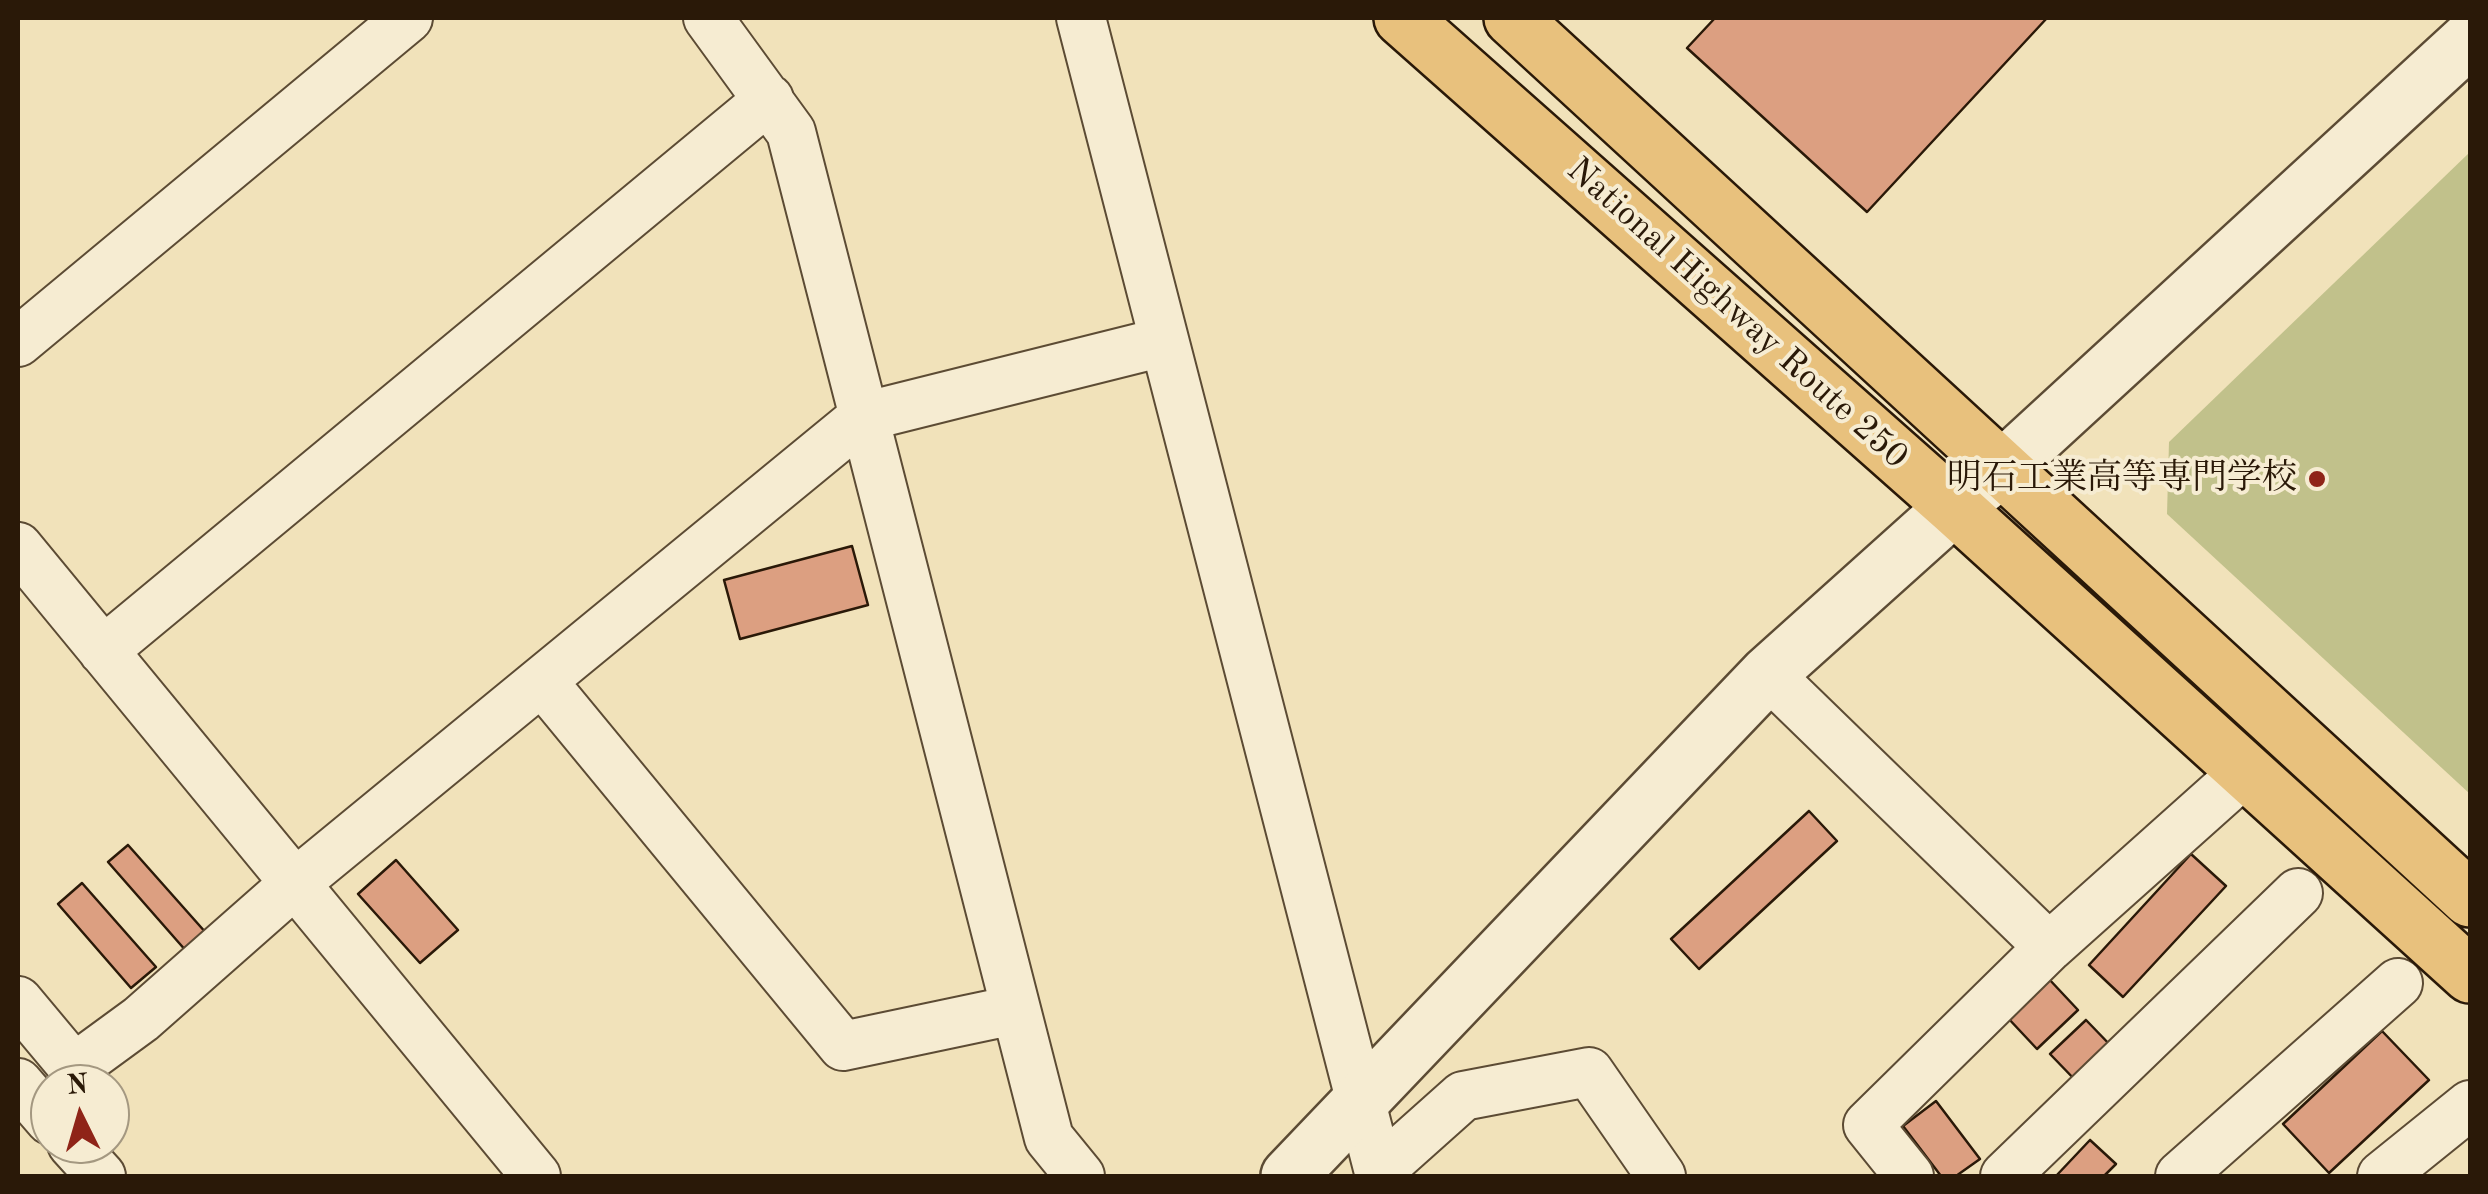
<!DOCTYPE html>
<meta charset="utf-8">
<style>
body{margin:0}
#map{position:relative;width:2488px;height:1194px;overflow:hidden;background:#f1e2ba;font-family:"Old Standard TT",serif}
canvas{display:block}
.frame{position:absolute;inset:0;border:20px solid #2a1908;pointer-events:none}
.north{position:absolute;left:30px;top:1064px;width:100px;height:100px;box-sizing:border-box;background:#f6ecd2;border:2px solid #a49881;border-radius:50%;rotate:355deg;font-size:28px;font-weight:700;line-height:40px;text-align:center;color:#2a1908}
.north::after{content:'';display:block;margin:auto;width:35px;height:45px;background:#8f2418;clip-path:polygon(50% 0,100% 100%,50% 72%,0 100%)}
</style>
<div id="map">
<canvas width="2488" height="1194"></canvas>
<div class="frame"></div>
<div class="north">N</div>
</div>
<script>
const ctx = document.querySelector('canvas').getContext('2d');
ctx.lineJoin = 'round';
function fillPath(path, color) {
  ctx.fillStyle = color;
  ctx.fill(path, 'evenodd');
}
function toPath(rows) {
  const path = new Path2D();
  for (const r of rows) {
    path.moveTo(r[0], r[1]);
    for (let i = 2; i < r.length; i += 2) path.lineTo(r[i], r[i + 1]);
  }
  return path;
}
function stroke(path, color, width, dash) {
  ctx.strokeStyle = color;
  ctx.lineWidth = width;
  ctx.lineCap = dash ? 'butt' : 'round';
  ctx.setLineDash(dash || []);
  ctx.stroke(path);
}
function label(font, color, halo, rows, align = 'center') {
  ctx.font = font + ' "Old Standard TT","Noto Serif JP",serif';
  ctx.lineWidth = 8;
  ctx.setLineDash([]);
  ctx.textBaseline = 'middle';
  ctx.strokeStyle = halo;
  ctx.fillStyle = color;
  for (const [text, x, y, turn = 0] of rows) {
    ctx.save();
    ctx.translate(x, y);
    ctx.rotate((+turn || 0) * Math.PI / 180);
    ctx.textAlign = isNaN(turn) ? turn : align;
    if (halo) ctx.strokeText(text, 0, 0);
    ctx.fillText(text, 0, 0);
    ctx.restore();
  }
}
const green = toPath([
 [2470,152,2470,794,2167,514,2169,442]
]);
const building = toPath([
 [1715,18,2047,18,1867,212,1687,48,1715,18],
 [852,546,868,605,740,639,724,580,852,546],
 [1809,811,1837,841,1699,969,1671,939,1809,811],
 [128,845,207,934,187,952,108,862,128,845],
 [2191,854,2226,886,2123,997,2089,965,2191,854],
 [396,860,458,930,420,963,358,894,396,860],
 [82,883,156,967,131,988,58,904,82,883],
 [2048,978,2078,1010,2037,1049,2007,1017,2048,978],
 [2086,1020,2114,1049,2078,1083,2050,1054,2086,1020],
 [2382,1031,2429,1080,2329,1173,2283,1124,2382,1031],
 [1936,1101,1980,1159,1956,1176,1941,1176,1903,1126,1936,1101],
 [2090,1140,2116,1164,2104,1176,2056,1176,2090,1140]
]);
const minor = toPath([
 [708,18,791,132,1049,1138,1080,1176],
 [1081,18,1380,1176],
 [18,342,408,18],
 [18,547,536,1176],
 [103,651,769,99],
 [1768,674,2049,947],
 [542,681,843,1046,1014,1010],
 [18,1001,74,1068,141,1019,293,885,863,417,1163,342],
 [18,1083,50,1120],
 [72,1144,101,1176],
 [1379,1171,1463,1096,1589,1072,1661,1176],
 [1909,1176,1868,1125,2049,947,2247,770],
 [2005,1176,2298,893],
 [2180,1176,2398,983],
 [2382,1176,2470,1105]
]);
const tertiary = toPath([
 [1289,1176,1768,674,1954,507,2004,467,2470,39]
]);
const trunk = toPath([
 [1402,18,1954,507,2470,975],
 [1512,18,2470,899]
]);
const markers = [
 [2317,479,10,"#8f2418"]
];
const streetNames = [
 ["National Highway Route 250",1737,314,42]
];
const poiNames = [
 ["明石工業高等専門学校",2297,479]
];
fillPath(green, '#c1c18b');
fillPath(building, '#dc9f81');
stroke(building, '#2a1908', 2.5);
stroke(minor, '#5c4b34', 52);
stroke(tertiary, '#5c4b34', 60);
stroke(trunk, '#2a1908', 60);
stroke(minor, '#f6ecd2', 48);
stroke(tertiary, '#f6ecd2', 55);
stroke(trunk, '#e8c17d', 55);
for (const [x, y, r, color] of markers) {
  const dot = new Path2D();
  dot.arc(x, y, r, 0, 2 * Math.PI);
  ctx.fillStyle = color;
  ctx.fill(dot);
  stroke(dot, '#f6ecd2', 4);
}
label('35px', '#2a1908', '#f6ecd2', streetNames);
label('35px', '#2a1908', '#f6ecd2', poiNames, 'right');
</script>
